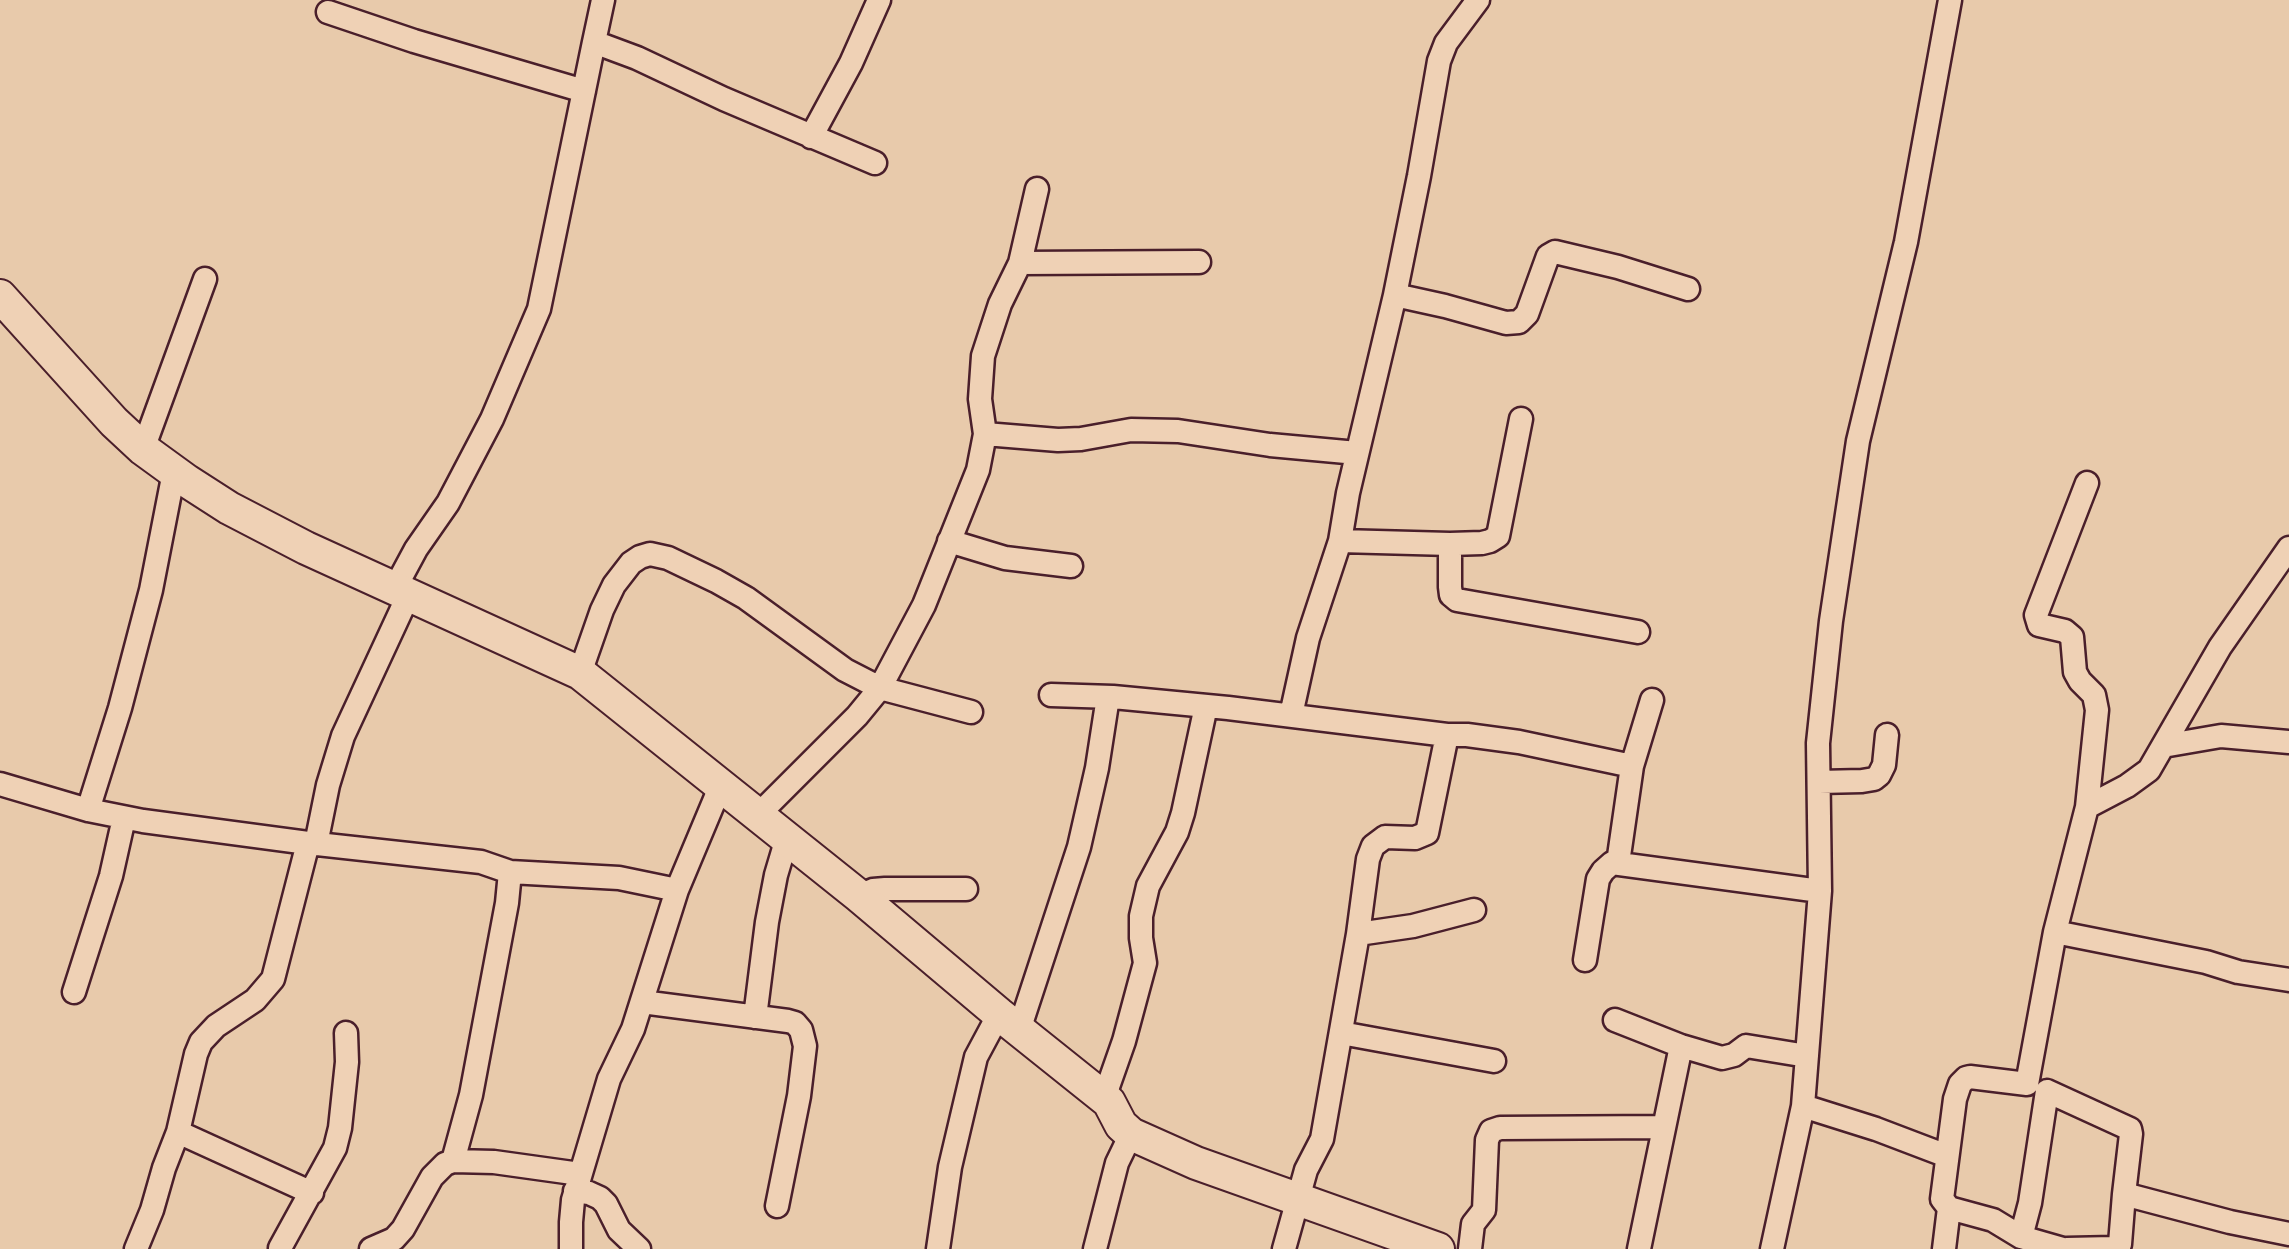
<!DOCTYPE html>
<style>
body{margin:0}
canvas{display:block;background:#e8caab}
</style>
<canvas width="2289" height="1249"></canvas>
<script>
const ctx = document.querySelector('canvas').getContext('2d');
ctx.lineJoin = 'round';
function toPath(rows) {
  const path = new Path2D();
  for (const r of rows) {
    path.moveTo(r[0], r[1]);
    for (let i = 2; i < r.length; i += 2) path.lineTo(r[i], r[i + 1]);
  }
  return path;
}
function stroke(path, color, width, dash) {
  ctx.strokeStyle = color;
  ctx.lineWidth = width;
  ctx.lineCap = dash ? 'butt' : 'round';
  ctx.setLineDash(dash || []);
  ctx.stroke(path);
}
const street = toPath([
 [328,12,414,41,584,91],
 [594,42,603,0],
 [811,137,851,63,879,0],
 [1020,263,1199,262],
 [1395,295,1419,176,1439,61,1446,43,1478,0],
 [985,434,1058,440,1081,439,1131,430,1178,431,1270,445,1357,453],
 [143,449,205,279],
 [2087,483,2036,615,2039,625,2065,631,2072,637,2075,672,2080,681,2094,695,2097,710,2087,807,2055,932,2206,962,2238,972,2289,980],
 [949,541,1005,558,1071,566],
 [1450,544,1482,543,1490,541,1498,536,1521,419],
 [394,590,416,549,448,503,492,419,539,309,594,42,637,58,724,99,875,163],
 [1638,632,1457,600,1451,595,1450,587,1450,544,1340,541,1348,493,1395,295,1445,306,1506,323,1519,322,1527,314,1548,256,1555,252,1618,267,1688,289],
 [580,673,602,610,614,585,631,563,640,557,650,554,668,558,716,581,746,598,845,670,880,688,971,712],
 [1051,695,1113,697,1228,708,1447,735,1427,833,1415,838,1385,837,1373,846,1368,859,1358,934,1322,1139,1306,1170,1284,1249],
 [1291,715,1308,638,1340,541],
 [1447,735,1467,735,1519,742,1632,766],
 [2163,746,2221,736,2289,742],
 [1819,782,1862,781,1874,779,1879,775,1884,765,1887,735],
 [0,784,88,810,143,821,308,843,481,862,510,872,507,903,471,1095,453,1161],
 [2087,807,2127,786,2149,770,2220,647,2289,548],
 [88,810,120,708,151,590,174,472],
 [758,815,857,716,880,688,924,605,978,470,985,434,980,399,983,356,1000,304,1020,263,1037,189],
 [316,844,328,785,343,736,408,596],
 [1618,863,1632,766,1652,700],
 [510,872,619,878,677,890],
 [859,896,873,890,885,889,966,889],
 [2055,932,2027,1084,1970,1077,1966,1078,1960,1084,1955,1099,1942,1199,1949,1208,1993,1220,2021,1237,2063,1249],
 [1358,934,1413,926,1474,910],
 [1585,960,1598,879,1603,871,1612,863,1820,891],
 [74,992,111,876,124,818],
 [642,1002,788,1021,795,1023,801,1030,805,1046,799,1096,777,1206],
 [755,1017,767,922,776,875,787,838],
 [1615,1020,1681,1046,1722,1058,1734,1055,1746,1046,1807,1056],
 [1019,1030,1079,847,1097,768,1108,697],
 [1341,1033,1494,1061],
 [1104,1098,1124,1041,1145,963,1141,938,1141,916,1148,886,1177,832,1183,813,1206,706],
 [178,1132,196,1054,201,1042,216,1026,255,1000,273,979,308,843],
 [1947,1156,1876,1129,1803,1106,1820,891,1818,743,1831,621,1858,441,1906,242,1950,0],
 [575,1191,589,1193,600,1198,606,1204,619,1230,639,1249],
 [2021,1237,2030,1203,2047,1091,2130,1129,2131,1134,2124,1194],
 [280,1248,335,1148,340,1128,347,1062,346,1033],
 [136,1249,152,1210,164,1168,178,1132,312,1193],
 [371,1249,394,1239,403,1229,432,1177,445,1164,453,1161,494,1162,580,1174],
 [571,1249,571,1222,573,1200,609,1079,633,1029,677,890,721,785],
 [938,1249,950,1167,976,1057,999,1014],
 [1095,1249,1117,1163,1131,1134],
 [1470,1249,1473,1224,1484,1210,1487,1140,1491,1131,1500,1128,1664,1127],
 [1639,1249,1681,1046],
 [1772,1249,1803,1106],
 [1944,1249,1949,1208],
 [2067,1249,2113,1248,2120,1244,2124,1194,2230,1222,2289,1234]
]);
const secondary = toPath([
 [0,296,114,422,143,449,187,481,229,508,306,548,580,673,859,896,999,1014,1109,1102,1121,1125,1131,1134,1196,1163,1438,1249]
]);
stroke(street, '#4a1f2b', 27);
stroke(secondary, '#4a1f2b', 36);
stroke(street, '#efd1b5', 22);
stroke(secondary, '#efd1b5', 32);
</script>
